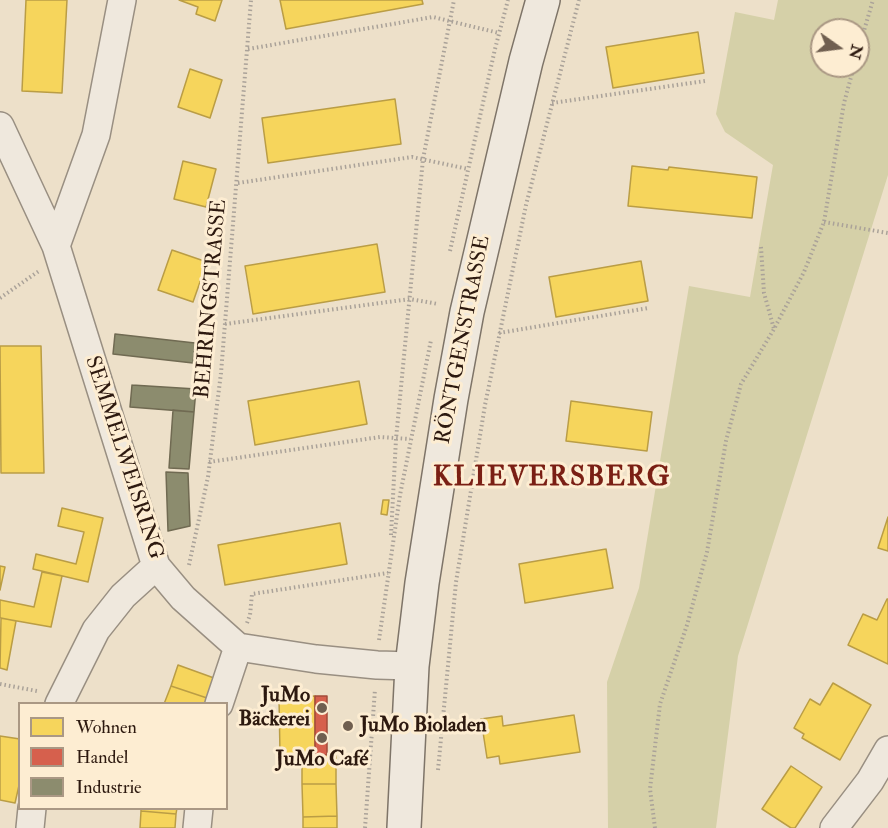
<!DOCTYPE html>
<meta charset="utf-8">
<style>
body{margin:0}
#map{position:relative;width:888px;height:828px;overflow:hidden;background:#ede0c9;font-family:"IM FELL Double Pica",serif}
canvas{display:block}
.legend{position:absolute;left:18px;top:702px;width:210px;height:108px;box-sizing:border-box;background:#fdedd2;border:2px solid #aa9884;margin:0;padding:8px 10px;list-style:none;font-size:18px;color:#2d190f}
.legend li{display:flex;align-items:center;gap:12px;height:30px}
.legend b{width:30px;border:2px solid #aa9884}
.north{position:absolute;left:810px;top:18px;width:60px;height:60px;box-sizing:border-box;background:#fdedd2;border:2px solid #aa9884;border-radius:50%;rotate:104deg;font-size:16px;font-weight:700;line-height:24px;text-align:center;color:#2d190f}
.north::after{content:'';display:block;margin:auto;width:21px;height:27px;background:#705f50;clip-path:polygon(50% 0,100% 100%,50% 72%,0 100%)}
</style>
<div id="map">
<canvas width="888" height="828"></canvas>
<ul class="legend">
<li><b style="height:16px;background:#f6d55c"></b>Wohnen</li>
<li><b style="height:16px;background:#d6604d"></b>Handel</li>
<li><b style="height:16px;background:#8c8c6e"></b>Industrie</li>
</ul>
<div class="north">N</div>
</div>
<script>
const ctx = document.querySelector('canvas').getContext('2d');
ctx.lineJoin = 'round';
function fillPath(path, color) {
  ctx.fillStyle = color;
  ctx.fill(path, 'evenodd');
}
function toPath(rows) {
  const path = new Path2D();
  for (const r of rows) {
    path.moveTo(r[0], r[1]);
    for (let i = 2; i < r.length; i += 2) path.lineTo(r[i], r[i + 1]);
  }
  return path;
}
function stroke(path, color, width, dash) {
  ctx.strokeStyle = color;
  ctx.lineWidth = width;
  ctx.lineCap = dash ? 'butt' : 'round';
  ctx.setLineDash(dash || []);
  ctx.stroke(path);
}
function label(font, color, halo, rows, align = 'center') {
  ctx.font = font + ' "IM FELL Double Pica",serif';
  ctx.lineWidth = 6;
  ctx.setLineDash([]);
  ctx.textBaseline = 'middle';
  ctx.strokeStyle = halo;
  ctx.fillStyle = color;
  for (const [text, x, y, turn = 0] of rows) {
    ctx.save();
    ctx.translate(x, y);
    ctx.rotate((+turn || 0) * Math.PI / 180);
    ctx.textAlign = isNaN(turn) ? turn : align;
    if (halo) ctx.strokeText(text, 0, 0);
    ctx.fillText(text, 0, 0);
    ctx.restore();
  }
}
const green = toPath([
 [778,0,888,0,888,175,738,656,716,828,608,828,607,682,639,588,689,286,750,297,773,165,725,132,716,114,735,12,774,20],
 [822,30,858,30,858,66,822,66]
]);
const homes = toPath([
 [26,0,67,0,62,93,22,91,26,0],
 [179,0,222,0,215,21,196,14,198,7,179,0],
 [280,0,422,0,423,4,286,29,280,0],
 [698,32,704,73,613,88,606,47,698,32],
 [190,69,222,80,210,118,178,107,190,69],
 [395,99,401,144,268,163,262,118,395,99],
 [183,161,216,169,206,207,174,199,183,161],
 [632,166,668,170,669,167,757,177,752,218,628,206,632,166],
 [377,244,385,292,253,314,245,266,377,244],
 [172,250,207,262,193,302,158,290,172,250],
 [641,261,648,301,556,317,549,277,641,261],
 [0,346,41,346,44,473,1,473,0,346],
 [359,381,367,424,255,445,248,401,359,381],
 [571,401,652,412,647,451,566,441,571,401],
 [383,500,389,500,387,515,381,514,383,500],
 [62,508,103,518,88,582,33,569,36,554,76,564,84,532,58,526,62,508],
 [888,517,888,551,878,548,888,517],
 [340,523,347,564,225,585,218,545,340,523],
 [606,549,613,588,525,603,519,564,606,549],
 [0,566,5,567,0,590,0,566],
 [42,572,62,576,51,627,0,618,0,600,34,607,42,572],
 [887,599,888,599,888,664,848,645,863,614,877,620,887,599],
 [1,618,16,621,7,670,0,668,1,618],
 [178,665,214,678,207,698,171,686,178,665],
 [833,683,871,705,840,760,802,738,804,734,794,728,810,699,820,705,833,683],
 [171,686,207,698,205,704,164,704,171,686],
 [315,696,315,755,280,755,279,697,315,696],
 [574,715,580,752,500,764,499,756,487,758,481,719,502,716,503,726,574,715],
 [0,736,20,739,20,781,15,803,0,800,0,736],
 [302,755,336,755,336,784,302,784,302,755],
 [791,766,822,787,795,828,791,828,762,809,791,766],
 [302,784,336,784,337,816,303,817,302,784],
 [141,808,177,808,176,814,141,811,141,808],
 [141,811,176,814,175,828,140,828,141,811],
 [337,816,337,828,303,828,303,817,337,816]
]);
const shops = toPath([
 [315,696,327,696,327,755,315,755,315,696]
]);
const industry = toPath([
 [115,334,195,343,193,363,113,354,115,334],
 [132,385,196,389,194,412,130,407,132,385],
 [173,410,194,412,189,469,169,468,173,410],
 [166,472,188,473,190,526,168,531,166,472]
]);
const path = toPath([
 [248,49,433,17,499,33],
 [858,51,873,0],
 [552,103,705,81],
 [238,183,412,157,468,169],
 [824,222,888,233],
 [761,247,764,293,774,329],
 [450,251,495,49,508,0],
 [0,298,39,271],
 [225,324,410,299,438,304],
 [499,333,648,308],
 [209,462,380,437,410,439],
 [391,535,396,439,423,159,454,0],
 [189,565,208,477,221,373,251,0],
 [247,623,250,615,252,594,388,573],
 [379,640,400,495,431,340],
 [0,684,37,691],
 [438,770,456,582,485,405,526,205,579,0],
 [365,828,375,689],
 [655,828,650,789,660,704,687,625,707,552,726,441,741,384,774,329,804,272,824,222,844,103,854,66]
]);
const street = toPath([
 [0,126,56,246,156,566,183,598,238,647,316,659,377,665,412,666],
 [56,246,96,135,122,0],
 [59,704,96,630,123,596,156,566],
 [219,704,238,647],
 [30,828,32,808],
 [197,828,199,808],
 [834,828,870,781,888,750]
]);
const secondary = toPath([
 [404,828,412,666,422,583,451,399,467,312,526,61,543,0]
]);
const markers = [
 [322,708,6,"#705f50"],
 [348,726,6,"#705f50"],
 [322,738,6,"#705f50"]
];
const streetNames = [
 ["BEHRINGSTRASSE",212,299,-85],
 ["RÖNTGENSTRASSE",464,340,-79],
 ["SEMMELWEISRING",123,458,72]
];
const poiNames = [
 ["JuMo",310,696],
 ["Bäckerei",310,720],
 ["JuMo Bioladen",360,726,"left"],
 ["JuMo Café",322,760,"center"]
];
const districtNames = [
 ["KLIEVERSBERG",552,479]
];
fillPath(green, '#d5d0a8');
fillPath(homes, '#f6d55c');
stroke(homes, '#ba9d45', 1.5);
fillPath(shops, '#d6604d');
stroke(shops, '#a34b3a', 1.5);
fillPath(industry, '#8c8c6e');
stroke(industry, '#706a52', 1.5);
stroke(street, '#998f82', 30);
stroke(secondary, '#7e7468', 36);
stroke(path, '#aaa299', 4, [1.5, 3]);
stroke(street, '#efe8dd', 27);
stroke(secondary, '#efe8dd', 33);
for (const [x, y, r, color] of markers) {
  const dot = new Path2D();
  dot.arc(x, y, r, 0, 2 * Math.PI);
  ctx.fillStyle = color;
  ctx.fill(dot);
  stroke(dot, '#fdedd2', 2);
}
label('21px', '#2d190f', '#fdedd2', streetNames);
label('bold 21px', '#2d190f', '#fdedd2', poiNames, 'right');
ctx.letterSpacing = '1.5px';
label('bold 27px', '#7a1f14', '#fdedd2', districtNames);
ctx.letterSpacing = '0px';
</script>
